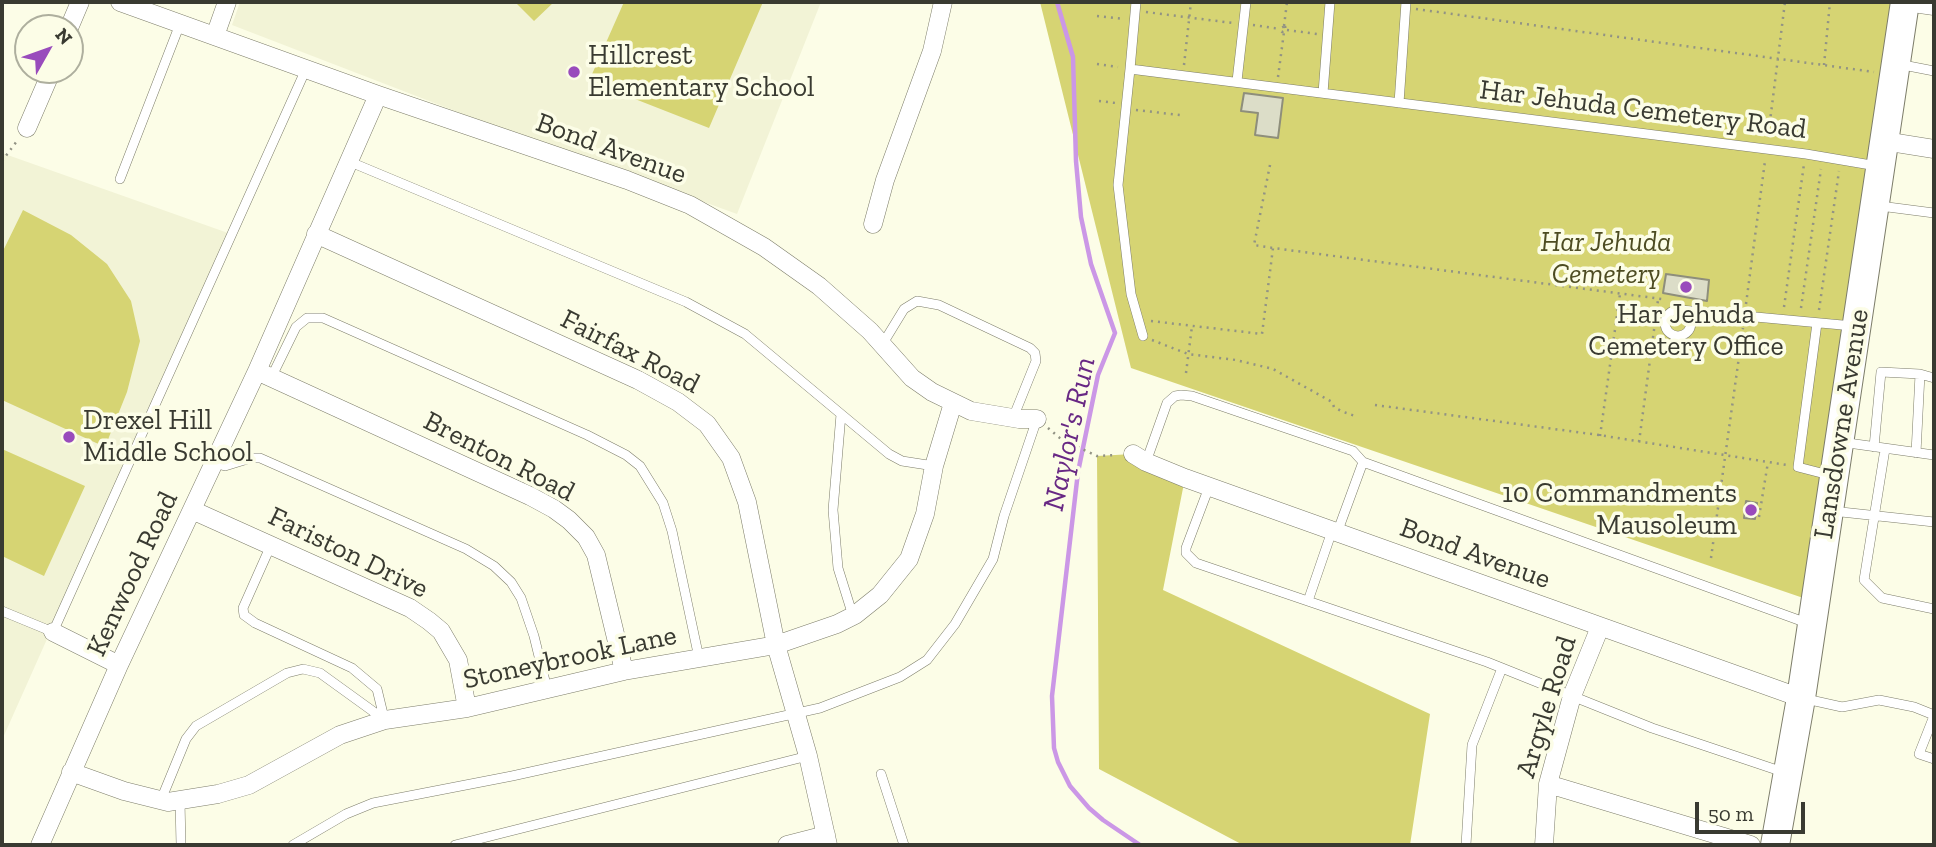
<!DOCTYPE html>
<style>
body{margin:0}
#map{position:relative;width:1936px;height:847px;overflow:hidden;background:#fcfde7;font-family:"Zilla Slab",serif}
canvas{display:block}
.frame{position:absolute;inset:0;border:4px solid #393a31;pointer-events:none}
.north{position:absolute;left:14px;top:14px;width:70px;height:70px;box-sizing:border-box;background:#fcfde7;border:2px solid #aeaf9e;border-radius:50%;rotate:50deg;font-size:19px;font-weight:700;line-height:28px;text-align:center;color:#393a31}
.north::after{content:'';display:block;margin:auto;width:24px;height:32px;background:#994bbc;clip-path:polygon(50% 0,100% 100%,50% 72%,0 100%)}
.scale{position:absolute;left:1695px;top:802px;width:110px;height:32px;box-sizing:border-box;border:4px solid #393a31;border-top:0;padding-left:9px;font-size:21px;line-height:24px;white-space:nowrap;color:#393a31;-webkit-text-stroke:5px #fcfde7;paint-order:stroke}
</style>
<div id="map">
<canvas width="1936" height="847"></canvas>
<div class="frame"></div>
<div class="north">N</div>
<div class="scale">50 m</div>
</div>
<script>
const ctx = document.querySelector('canvas').getContext('2d');
ctx.lineJoin = 'round';
function fillPath(path, color) {
  ctx.fillStyle = color;
  ctx.fill(path, 'evenodd');
}
function toPath(rows) {
  const path = new Path2D();
  for (const r of rows) {
    if (r.length === 3) {
      path.moveTo(r[0] + r[2], r[1]);
      path.arc(r[0], r[1], r[2], 0, 2 * Math.PI);
      continue;
    }
    path.moveTo(r[0], r[1]);
    for (let i = 2; i < r.length; i += 2) path.lineTo(r[i], r[i + 1]);
  }
  return path;
}
function stroke(path, color, width, dash) {
  ctx.strokeStyle = color;
  ctx.lineWidth = width;
  ctx.lineCap = dash ? 'butt' : 'round';
  ctx.setLineDash(dash || []);
  ctx.stroke(path);
}
function label(font, color, halo, rows, align = 'center') {
  ctx.font = font + ' "Zilla Slab",serif';
  ctx.lineWidth = 7;
  ctx.setLineDash([]);
  ctx.textBaseline = 'middle';
  ctx.strokeStyle = halo;
  ctx.fillStyle = color;
  for (const [text, x, y, turn = 0] of rows) {
    ctx.save();
    ctx.translate(x, y);
    ctx.rotate((+turn || 0) * Math.PI / 180);
    ctx.textAlign = isNaN(turn) ? turn : align;
    if (halo) ctx.strokeText(text, 0, 0);
    ctx.fillText(text, 0, 0);
    ctx.restore();
  }
}
const built = toPath([
 [240,2,821,2,737,214,476,119,232,25],
 [2,153,228,233,2,740]
]);
const green = toPath([
 [515,2,554,2,534,21],
 [624,2,763,2,709,128,589,81],
 [1040,2,1904,2,1815,602,1131,368],
 [23,210,71,235,107,264,131,301,140,341,127,392,105,447,2,400,2,253],
 [2,449,85,486,44,576,2,556],
 [1133,454,1185,478,1163,590,1430,714,1410,845,1243,845,1099,769,1097,456]
]);
const stream = toPath([
 [1057,2,1073,57,1076,161,1081,217,1091,264,1115,333,1098,375,1078,472,1052,696,1054,748,1058,762,1070,786,1089,808,1103,820,1140,845]
]);
const building = toPath([
 [1244,93,1283,98,1278,138,1255,135,1258,113,1241,111,1244,93],
 [1666,274,1709,280,1707,301,1663,293,1666,274],
 [1746,501,1757,503,1755,519,1744,518,1746,501]
]);
const path = toPath([
 [1416,9,1874,72],
 [1146,12,1233,23],
 [1097,16,1124,19],
 [1253,25,1280,29],
 [1284,26,1287,2],
 [1285,26,1286,30,1282,32,1281,28,1285,26],
 [1287,30,1317,34],
 [1097,64,1118,67],
 [1184,65,1191,2],
 [1824,65,1830,2],
 [1278,77,1284,32],
 [1099,101,1116,103],
 [1136,110,1180,115],
 [1768,137,1785,2],
 [2,161,17,141],
 [1270,165,1254,245,1273,248],
 [1746,304,1765,161],
 [1784,307,1804,164],
 [1801,308,1821,169],
 [1819,310,1839,171],
 [1151,321,1262,334,1273,248,1662,299],
 [1152,340,1188,354,1236,360,1273,369,1332,402,1334,407,1341,411,1355,416],
 [1186,373,1192,326],
 [1375,405,1599,435,1787,465],
 [1048,428,1061,439,1097,456,1117,455],
 [1600,436,1620,294],
 [1639,442,1658,300],
 [1759,517,1768,462],
 [1711,558,1743,328]
]);
const service = toPath([
 [1136,2,1130,69,1806,154,1877,166],
 [1898,64,1934,71],
 [1130,69,1118,185,1131,294,1143,336],
 [1237,81,1246,2],
 [1323,93,1330,2],
 [1399,103,1406,2],
 [348,161,686,302,745,334,889,454,902,461,934,466],
 [120,179,180,24],
 [1880,206,1934,213],
 [1680,310,1853,326],
 [1678,323,13],
 [1817,323,1798,467,1829,475],
 [882,345,904,309,917,301,939,305,1030,348,1035,353,1036,361,1013,418],
 [1920,374,1934,378],
 [271,378,296,327,307,318,323,318,587,435,626,455,640,466,663,503,672,531,699,658],
 [841,414,833,510,838,568,853,616],
 [1841,442,1934,455],
 [1874,447,1881,372,1920,374,1916,453],
 [1885,449,1864,580,1882,598,1934,609],
 [1146,462,1167,403,1175,396,1181,395,1192,396,1353,451,1363,462],
 [214,463,225,466,251,458,260,458,466,549,494,566,511,582,521,598,534,636,547,689],
 [1209,487,1186,548,1186,553,1196,563,1487,662,1652,728,1783,772],
 [1832,511,1934,522],
 [1337,533,1363,462,1807,623],
 [271,545,243,608,244,615,255,623,352,668,377,689,384,718],
 [1308,601,1332,531],
 [2,611,53,632,306,69],
 [1806,699,1842,707,1879,700,1914,707,1934,715],
 [1934,716,1919,754,1934,759],
 [881,774,904,845],
 [161,800,186,739,196,726,287,673,303,669,320,673,385,720],
 [180,801,181,845],
 [293,845,346,814,373,803,512,776,820,708,900,677,927,660,955,624,993,559,1004,516,1037,419],
 [455,845,808,756],
 [1466,845,1472,745,1502,668]
]);
const minor = toPath([
 [120,2,378,95,627,180,690,205,764,247,819,286,870,331,912,378,932,392,971,411,1019,419,1037,419],
 [1906,2,1934,6],
 [69,28,80,2],
 [215,36,227,2],
 [27,128,52,70],
 [1884,141,1934,149],
 [873,224,885,180,932,51,943,2],
 [316,234,638,380,678,402,707,424,731,458,747,502,776,645,808,756,828,845],
 [257,371,530,496,554,509,569,520,586,537,596,555,624,671],
 [1133,454,1146,462,1185,478,1801,698],
 [192,510,410,608,429,621,441,631,458,660,467,708],
 [53,632,119,665],
 [71,772,124,791,168,802,218,794,249,785,340,735,385,720,467,708,624,671,776,645,837,624,855,615,880,595,909,559,925,514,934,466,953,403],
 [1548,784,1751,845],
 [40,845,119,665,257,371,378,95],
 [787,845,826,835],
 [1544,845,1548,784,1572,696,1600,627]
]);
const primary = toPath([
 [1775,845,1801,698,1905,2]
]);
const markers = [
 [574,72,7,"#994bbc"],
 [1686,287,7,"#994bbc"],
 [69,437,7,"#994bbc"],
 [1751,510,7,"#994bbc"]
];
const poiNames = [
 ["Hillcrest",588,56],
 ["Elementary School",588,88],
 ["Har Jehuda",1686,315,"center"],
 ["Cemetery Office",1686,347,"center"],
 ["Drexel Hill",83,421],
 ["Middle School",83,453],
 ["10 Commandments",1737,494,"right"],
 ["Mausoleum",1737,526,"right"]
];
const streetNames = [
 ["Har Jehuda Cemetery Road",1643,110,7],
 ["Bond Avenue",611,149,20],
 ["Fairfax Road",630,352,27],
 ["Lansdowne Avenue",1842,424,-81],
 ["Brenton Road",499,457,27],
 ["Fariston Drive",348,553,26],
 ["Bond Avenue",1475,554,20],
 ["Kenwood Road",133,574,-65],
 ["Stoneybrook Lane",570,658,-12],
 ["Argyle Road",1547,707,-73]
];
const parkNames = [
 ["Har Jehuda",1606,243],
 ["Cemetery",1606,275]
];
const waterNames = [
 ["Naylor's Run",1070,434,-78]
];
fillPath(built, '#f2f3d6');
fillPath(green, '#d6d473');
stroke(stream, '#cb97e6', 4.5);
fillPath(building, '#dcddc8');
stroke(building, '#8e8e7b', 2);
stroke(service, '#7d7d6a', 10);
stroke(minor, '#7d7d6a', 19);
stroke(primary, '#7d7d6a', 30);
stroke(path, '#929384', 2.5, [2, 5]);
stroke(service, '#fff', 9);
stroke(minor, '#fff', 18);
stroke(primary, '#fff', 28);
for (const [x, y, r, color] of markers) {
  const dot = new Path2D();
  dot.arc(x, y, r, 0, 2 * Math.PI);
  ctx.fillStyle = color;
  ctx.fill(dot);
  stroke(dot, '#fcfde7', 2.5);
}
label('28px', '#393a31', '#fcfde7', poiNames, 'left');
label('28px', '#393a31', '#fcfde7', streetNames);
label('italic 28px', '#4d4c22', '#fcfde7', parkNames);
label('italic 30px', '#682884', '#fcfde7', waterNames);
</script>
